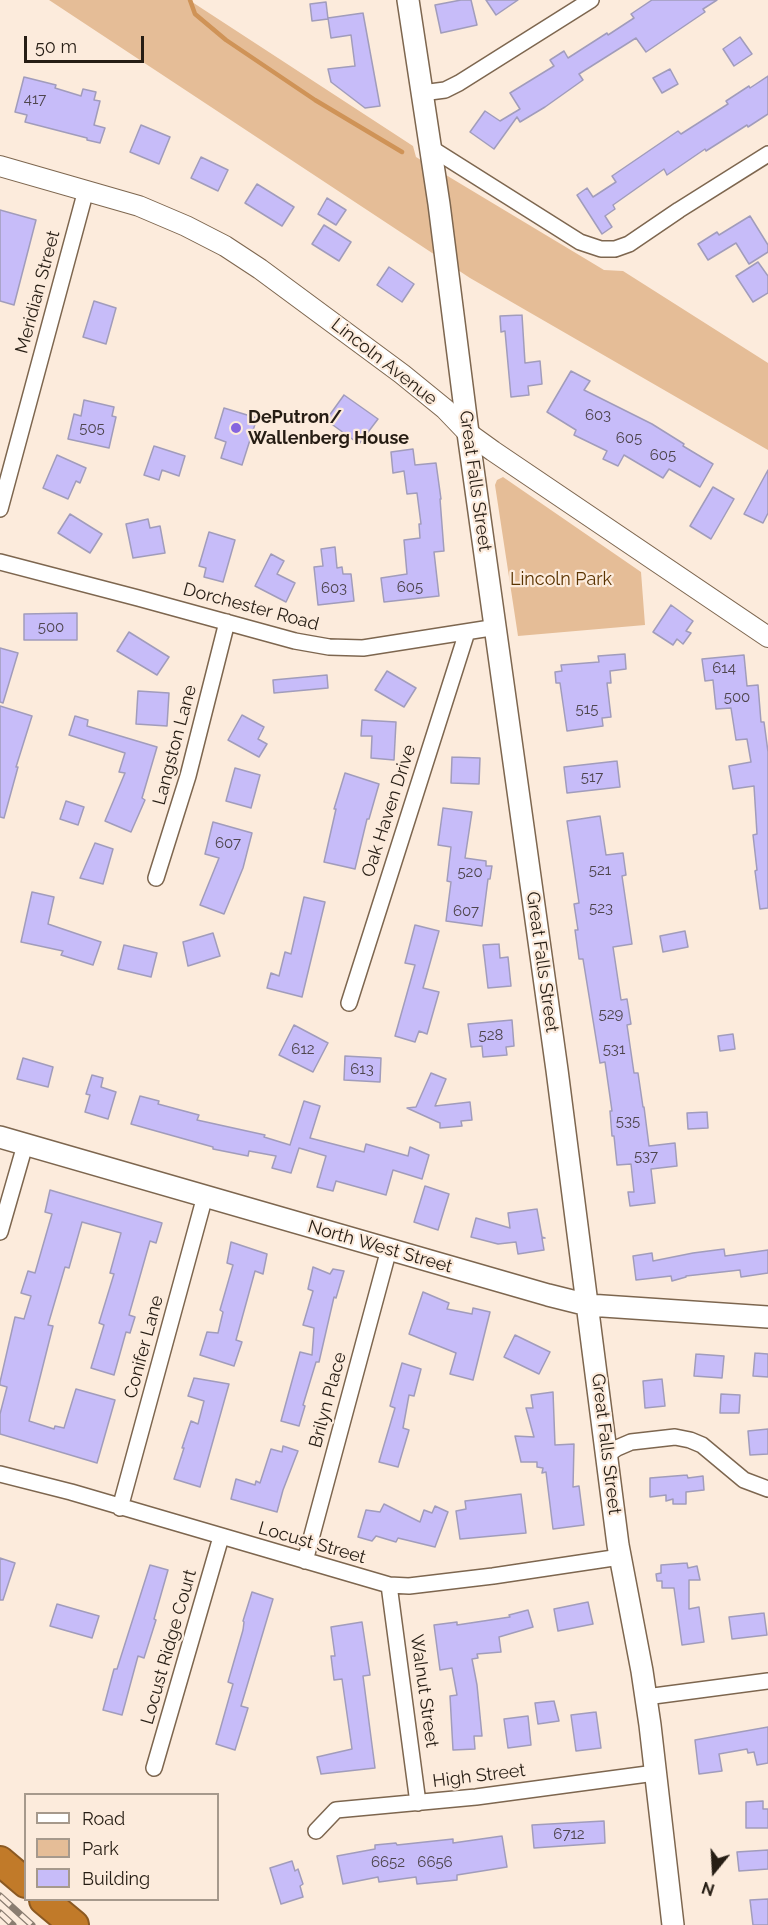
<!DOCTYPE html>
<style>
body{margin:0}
#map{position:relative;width:768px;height:1925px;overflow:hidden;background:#fcebdc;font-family:Raleway,sans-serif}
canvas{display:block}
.legend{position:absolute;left:24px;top:1793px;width:195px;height:108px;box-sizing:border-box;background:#fcebdc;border:2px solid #a6998c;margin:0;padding:8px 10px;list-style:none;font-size:18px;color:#261d14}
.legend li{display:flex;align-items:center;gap:12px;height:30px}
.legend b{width:30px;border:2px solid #a6998c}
.north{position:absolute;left:684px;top:1841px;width:60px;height:60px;-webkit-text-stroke:4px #fcebdc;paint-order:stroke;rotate:198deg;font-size:16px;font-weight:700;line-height:24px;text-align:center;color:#261d14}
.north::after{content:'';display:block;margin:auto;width:21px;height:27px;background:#261d14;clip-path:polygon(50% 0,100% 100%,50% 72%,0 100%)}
.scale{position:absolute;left:24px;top:36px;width:120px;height:27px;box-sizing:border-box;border:3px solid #261d14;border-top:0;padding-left:8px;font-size:18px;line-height:21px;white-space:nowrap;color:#261d14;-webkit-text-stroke:4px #fcebdc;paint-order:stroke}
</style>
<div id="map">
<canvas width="768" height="1925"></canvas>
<ul class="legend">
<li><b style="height:8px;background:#fff"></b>Road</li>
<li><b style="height:16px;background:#e5bd97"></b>Park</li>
<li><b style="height:16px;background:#c7bcf9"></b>Building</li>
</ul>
<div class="north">N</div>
<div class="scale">50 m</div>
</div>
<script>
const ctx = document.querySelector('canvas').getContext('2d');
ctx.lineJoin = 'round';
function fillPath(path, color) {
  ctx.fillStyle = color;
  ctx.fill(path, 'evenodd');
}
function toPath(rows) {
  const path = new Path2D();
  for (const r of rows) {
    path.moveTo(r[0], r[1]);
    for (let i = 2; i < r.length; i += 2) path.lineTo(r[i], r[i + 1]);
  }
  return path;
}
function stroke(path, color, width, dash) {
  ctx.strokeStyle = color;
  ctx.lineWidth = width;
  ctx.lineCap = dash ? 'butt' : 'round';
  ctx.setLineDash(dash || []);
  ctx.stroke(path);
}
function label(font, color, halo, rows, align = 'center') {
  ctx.font = font + ' Raleway,sans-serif';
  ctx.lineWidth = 4.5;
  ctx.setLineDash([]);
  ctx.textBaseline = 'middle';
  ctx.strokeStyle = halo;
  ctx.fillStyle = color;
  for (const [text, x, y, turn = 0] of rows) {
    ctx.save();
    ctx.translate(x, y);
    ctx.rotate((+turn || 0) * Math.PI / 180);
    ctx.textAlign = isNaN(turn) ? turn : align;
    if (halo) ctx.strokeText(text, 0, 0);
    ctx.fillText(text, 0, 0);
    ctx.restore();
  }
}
const green = toPath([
 [49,0,189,0,413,146,416,157,604,270,623,271,768,363,768,450,470,278],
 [503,477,641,572,645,625,518,636,495,485,497,480]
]);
const stream = toPath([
 [190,0,195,14,226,40,315,100,402,152]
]);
const building = toPath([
 [461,0,471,0,477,25,441,33,435,5,461,0],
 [486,0,518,0,496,15,486,0],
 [652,0,717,0,703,9,705,12,646,52,636,38,579,74,583,80,545,107,520,122,517,117,494,149,470,132,485,111,500,121,520,109,510,93,554,66,550,60,564,51,568,58,607,33,608,35,634,18,631,14,652,0],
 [326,2,328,19,312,21,310,4,326,2],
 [363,13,380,106,365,108,331,82,328,69,355,66,351,35,331,38,328,18,363,13],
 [740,37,752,54,734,66,723,49,740,37],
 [670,69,678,84,662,93,653,78,670,69],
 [768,76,768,114,748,127,747,125,706,151,705,149,667,175,664,169,613,205,615,209,605,216,612,227,602,234,577,195,587,188,593,197,616,182,612,176,678,131,681,134,728,104,726,101,749,86,750,88,768,76],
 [24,77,56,85,55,88,81,96,83,89,96,92,94,100,100,101,94,125,105,128,100,143,87,140,87,138,25,122,27,115,15,112,24,77],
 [141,125,170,137,159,164,130,152,141,125],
 [201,157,228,170,218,191,191,178,201,157],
 [257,184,294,207,282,226,245,203,257,184],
 [327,198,346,210,336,225,318,214,327,198],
 [0,210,36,220,14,305,0,301,0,210],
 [750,216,768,245,768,252,749,264,736,243,708,260,698,244,717,232,719,235,750,216],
 [324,225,351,242,339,261,312,244,324,225],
 [758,262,768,276,768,293,753,302,736,276,758,262],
 [389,267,414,284,402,302,377,285,389,267],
 [94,301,116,308,106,344,83,337,94,301],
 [522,315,525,363,540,361,542,384,528,386,529,395,511,397,505,331,501,332,500,316,522,315],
 [571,371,590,381,584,390,652,424,684,444,683,446,713,464,700,487,669,469,663,478,624,455,618,466,603,459,607,451,574,435,576,430,547,412,571,371],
 [344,395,378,419,359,444,326,420,344,395],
 [84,400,114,407,112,416,116,417,109,448,68,439,74,414,81,416,84,400],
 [224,408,257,418,242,465,221,458,226,442,215,438,224,408],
 [154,446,185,456,179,476,162,470,159,480,144,475,154,446],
 [413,449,415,465,436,463,441,499,440,499,444,551,434,552,439,596,384,602,381,578,407,574,404,540,420,538,419,524,421,524,417,493,407,494,404,471,393,473,391,452,413,449],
 [57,455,86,468,80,483,76,481,68,499,43,488,57,455],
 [768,470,768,513,763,523,744,514,768,470],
 [713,487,734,499,711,539,690,526,713,487],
 [70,514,102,534,90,553,58,533,70,514],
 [148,519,150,528,160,526,165,553,133,558,126,524,148,519],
 [209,532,235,540,223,582,204,577,206,568,199,566,209,532],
 [335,547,337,568,342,567,343,574,351,574,354,601,318,605,314,567,323,566,321,549,335,547],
 [271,554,284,561,277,574,295,583,286,602,255,586,271,554],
 [671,605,693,621,686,631,691,633,683,644,677,639,673,645,653,632,671,605],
 [77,613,77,640,24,640,24,614,77,613],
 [129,632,169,657,157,675,117,651,129,632],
 [0,648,18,653,3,703,0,702,0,648],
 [625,654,626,669,610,671,611,683,607,683,611,717,602,718,603,726,567,731,560,683,556,683,555,672,562,671,561,665,599,662,598,656,625,654],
 [744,655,747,686,758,685,761,722,764,722,768,752,768,908,760,909,755,871,757,870,753,835,757,834,754,786,733,789,729,766,751,762,747,739,736,740,731,708,716,709,713,680,705,681,702,659,744,655],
 [387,671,416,688,404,707,375,690,387,671],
 [327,675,328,688,274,693,273,680,327,675],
 [138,691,169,693,167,726,136,724,138,691],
 [0,706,32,716,16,767,18,767,4,818,0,817,0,706],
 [242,715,264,727,258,739,267,744,259,757,228,740,242,715],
 [75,716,88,720,87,726,157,747,142,798,145,800,131,832,105,821,125,773,119,772,125,753,69,735,75,716],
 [362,720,396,722,394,760,371,758,372,736,361,736,362,720],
 [452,757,480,758,479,784,451,783,452,757],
 [617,761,620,787,567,793,564,767,617,761],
 [235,768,260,775,251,808,226,801,235,768],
 [345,773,379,784,369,819,367,819,355,869,324,862,336,809,334,809,345,773],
 [66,801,84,807,78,825,60,819,66,801],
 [443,808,472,812,465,858,486,861,486,866,492,866,490,879,488,879,482,926,446,921,451,882,447,881,451,847,438,845,443,808],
 [600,816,606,855,623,853,626,875,622,876,632,944,613,947,621,1000,627,999,631,1024,627,1025,634,1073,638,1073,643,1107,644,1107,649,1146,675,1143,677,1166,651,1169,655,1203,630,1206,628,1192,634,1192,631,1164,617,1165,614,1136,612,1136,610,1111,612,1111,605,1062,600,1063,583,959,579,959,575,930,578,930,574,904,579,903,567,821,600,816],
 [213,822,252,833,243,868,224,914,200,905,219,858,205,854,213,822],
 [95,843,113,849,103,884,80,878,95,843],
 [32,892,54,897,48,924,101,942,93,965,61,955,63,951,21,942,32,892],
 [304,897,325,902,302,997,267,988,271,973,279,976,285,952,291,954,304,897],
 [415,925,439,931,423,988,439,992,427,1034,419,1031,415,1042,395,1036,415,965,405,963,415,925],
 [685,931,688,947,663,952,660,936,685,931],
 [213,933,220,956,188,966,183,942,213,933],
 [499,944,500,958,508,957,511,986,488,988,483,945,499,944],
 [124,945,157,953,151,977,118,969,124,945],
 [512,1020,514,1046,506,1047,507,1055,483,1057,482,1046,471,1047,468,1024,512,1020],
 [294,1025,328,1043,313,1072,279,1055,294,1025],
 [733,1034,735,1049,720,1051,718,1036,733,1034],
 [345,1056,381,1058,380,1082,344,1080,345,1056],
 [23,1058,53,1067,48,1087,17,1079,23,1058],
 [431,1073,446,1079,435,1106,470,1102,472,1120,461,1121,462,1126,440,1128,440,1123,407,1108,416,1107,431,1073],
 [92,1075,103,1078,101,1087,116,1092,108,1119,85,1112,90,1095,86,1094,92,1075],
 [140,1096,159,1101,158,1104,199,1115,197,1120,265,1135,264,1137,290,1145,304,1101,320,1106,310,1138,364,1152,366,1144,408,1156,410,1147,429,1155,422,1179,393,1170,386,1195,336,1181,333,1191,317,1187,326,1156,299,1148,291,1173,272,1168,276,1156,249,1151,248,1156,213,1149,213,1147,131,1124,140,1096],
 [707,1112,708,1128,688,1129,687,1113,707,1112],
 [425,1186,449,1194,438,1230,414,1222,425,1186],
 [50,1190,162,1223,156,1243,150,1241,129,1315,135,1317,130,1333,126,1332,114,1375,91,1368,104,1325,99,1323,114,1274,110,1273,121,1233,82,1222,69,1268,65,1267,48,1325,53,1326,29,1421,54,1429,55,1426,64,1428,76,1389,115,1400,97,1463,0,1434,0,1414,7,1387,0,1385,0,1382,15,1317,24,1319,31,1296,21,1293,28,1271,35,1273,52,1214,45,1212,50,1190],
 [537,1209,542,1237,545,1238,542,1238,544,1250,518,1254,516,1242,498,1244,471,1237,476,1218,510,1228,508,1213,537,1209],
 [231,1242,267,1254,263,1274,255,1271,236,1340,242,1342,234,1366,200,1355,207,1332,218,1333,223,1312,220,1310,233,1265,227,1263,231,1242],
 [724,1249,725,1256,768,1250,768,1273,741,1277,740,1270,686,1276,686,1277,672,1281,671,1276,636,1280,633,1256,652,1253,653,1261,693,1253,724,1249],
 [313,1267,330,1274,333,1269,344,1271,336,1298,334,1297,319,1362,316,1362,303,1405,305,1406,299,1426,281,1421,300,1352,312,1355,314,1328,303,1325,313,1291,308,1289,313,1267],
 [423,1292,449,1303,447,1309,472,1314,473,1308,490,1312,473,1380,450,1374,456,1353,409,1334,423,1292],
 [515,1335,550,1352,539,1374,504,1357,515,1335],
 [755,1353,768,1354,768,1377,753,1376,755,1353],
 [696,1354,724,1356,722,1378,694,1376,696,1354],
 [402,1363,421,1369,414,1396,409,1395,403,1428,409,1430,398,1467,379,1462,395,1408,390,1406,402,1363],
 [194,1378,229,1384,200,1487,174,1479,184,1448,182,1448,191,1421,198,1424,204,1401,188,1396,194,1378],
 [662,1379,665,1406,645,1408,643,1381,662,1379],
 [553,1392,555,1445,574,1444,573,1487,579,1486,584,1525,553,1529,546,1472,542,1473,543,1468,537,1467,537,1462,521,1462,515,1436,534,1437,526,1408,533,1408,531,1395,553,1392],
 [721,1394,740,1395,739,1413,720,1413,721,1394],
 [768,1429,768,1454,750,1455,748,1431,768,1429],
 [283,1446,298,1451,283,1490,277,1512,231,1499,236,1479,255,1485,256,1481,260,1483,271,1449,282,1452,283,1446],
 [687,1475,688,1478,703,1476,704,1490,686,1492,686,1504,673,1504,673,1499,666,1501,666,1495,650,1497,650,1478,687,1475],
 [521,1494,526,1533,460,1539,456,1511,466,1509,465,1501,521,1494],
 [384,1504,420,1522,424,1510,432,1513,435,1506,448,1512,435,1547,398,1538,396,1542,376,1536,372,1541,358,1537,366,1510,380,1512,384,1504],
 [0,1558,15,1563,3,1600,0,1600,0,1558],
 [687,1563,688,1568,697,1566,700,1580,689,1580,689,1609,699,1607,704,1642,682,1645,674,1588,662,1588,662,1581,657,1581,656,1574,661,1573,661,1565,687,1563],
 [150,1565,168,1570,154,1619,156,1620,144,1658,138,1656,122,1715,103,1710,114,1669,117,1669,150,1565],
 [252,1592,273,1599,241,1706,248,1708,235,1750,216,1744,233,1684,228,1682,243,1630,244,1622,243,1621,252,1592],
 [588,1602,593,1624,558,1631,554,1609,588,1602],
 [57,1604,99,1616,92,1638,50,1626,57,1604],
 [528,1610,533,1627,499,1637,501,1652,477,1654,478,1658,472,1659,477,1685,482,1736,474,1736,475,1749,453,1750,450,1696,457,1695,452,1668,440,1670,434,1625,457,1622,457,1625,510,1617,509,1615,528,1610],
 [764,1613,767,1635,732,1639,729,1617,764,1613],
 [362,1622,370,1675,363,1676,375,1768,321,1774,317,1757,352,1749,342,1679,334,1680,331,1656,335,1656,331,1627,362,1622],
 [554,1701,559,1721,538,1724,535,1703,554,1701],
 [596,1712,601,1748,576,1751,571,1715,596,1712],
 [528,1716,531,1745,508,1748,504,1719,528,1716],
 [768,1727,768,1763,757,1765,754,1752,748,1753,747,1749,719,1754,722,1771,699,1774,695,1740,768,1727],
 [763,1801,763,1809,768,1809,768,1828,746,1828,746,1802,763,1801],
 [604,1821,605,1843,534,1848,532,1825,604,1821],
 [502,1836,507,1867,457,1875,457,1880,417,1884,416,1877,379,1882,378,1877,343,1884,337,1856,375,1849,375,1845,396,1843,397,1845,453,1839,453,1843,502,1836],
 [768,1850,768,1869,739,1871,737,1852,768,1850],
 [292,1861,295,1871,298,1869,303,1884,300,1886,303,1897,281,1904,270,1868,292,1861],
 [768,1899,768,1925,753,1925,750,1900,768,1899]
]);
const minor = toPath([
 [422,93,445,90,459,83,591,0],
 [431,148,580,242,601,249,615,249,629,244,679,210,768,154],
 [0,509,86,190],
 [0,562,138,598,295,641,329,647,363,648,497,627],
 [156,878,188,776,227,622],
 [349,1003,467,632],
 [0,1232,25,1145],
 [607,1455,617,1448,631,1442,675,1437,690,1440,702,1445,744,1480,768,1489],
 [0,1474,71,1492,389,1585,409,1586,493,1576,620,1557],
 [120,1508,205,1196],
 [305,1561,389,1249],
 [389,1585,418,1803],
 [646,1697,768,1681],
 [154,1768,221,1537],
 [316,1831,336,1810,476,1797,655,1773]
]);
const tertiary = toPath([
 [0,166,139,206,186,226,225,246,260,269,402,374,445,409,468,433,493,451,768,637]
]);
const secondary = toPath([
 [408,0,439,204,468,433,557,1070,618,1545,642,1671,650,1725,673,1925],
 [0,1137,548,1295,588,1305,768,1317]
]);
const motorway = toPath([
 [0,1861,26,1883],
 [44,1900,74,1925]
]);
const rail = toPath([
 [0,1896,32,1925],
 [0,1913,13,1925]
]);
const markers = [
 [236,428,6,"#8664df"]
];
const numberNames = [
 ["417",35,99],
 ["603",598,415],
 ["505",92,428],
 ["605",629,438],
 ["605",663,455],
 ["605",410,587],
 ["603",334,588],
 ["500",51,627],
 ["614",724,668],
 ["500",737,697],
 ["515",587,709],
 ["517",592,777],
 ["607",228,843],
 ["521",600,870],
 ["520",470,872],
 ["523",601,908],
 ["607",466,911],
 ["529",611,1014],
 ["528",491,1035],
 ["612",303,1049],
 ["531",614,1049],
 ["613",362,1069],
 ["535",628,1121],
 ["537",646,1156],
 ["6712",569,1834],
 ["6652",388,1862],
 ["6656",435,1862]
];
const streetNames = [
 ["Meridian Street",38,292,-75],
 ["Lincoln Avenue",384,362,38],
 ["Great Falls Street",475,481,82],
 ["Dorchester Road",251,607,15],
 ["Langston Lane",175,745,-75],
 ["Oak Haven Drive",389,811,-72],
 ["Great Falls Street",542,962,82],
 ["North West Street",380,1247,16],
 ["Conifer Lane",144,1347,-75],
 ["Brilyn Place",328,1400,-75],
 ["Great Falls Street",606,1444,83],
 ["Locust Street",312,1543,16],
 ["Locust Ridge Court",169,1647,-74],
 ["Walnut Street",424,1691,82],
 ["High Street",479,1776,-7]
];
const poiNames = [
 ["DePutron/",248,418],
 ["Wallenberg House",248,439]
];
const parkNames = [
 ["Lincoln Park",561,580]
];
fillPath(green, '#e5bd97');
stroke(stream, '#cf9357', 4.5);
fillPath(building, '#c7bcf9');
stroke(building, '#a19cbb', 1.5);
stroke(minor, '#7d664f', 18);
stroke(tertiary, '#7d664f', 22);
stroke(secondary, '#7d664f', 24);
stroke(motorway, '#8b5922', 32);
stroke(minor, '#fff', 15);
stroke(tertiary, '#fff', 20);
stroke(secondary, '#fff', 21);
stroke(motorway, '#c17a29', 28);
stroke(rail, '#8a7d71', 7);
stroke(rail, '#fcebdc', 4.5, [14]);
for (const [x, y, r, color] of markers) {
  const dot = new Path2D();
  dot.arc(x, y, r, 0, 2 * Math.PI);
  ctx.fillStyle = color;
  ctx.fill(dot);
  stroke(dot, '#fcebdc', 2);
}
label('15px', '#4e454d', null, numberNames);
label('18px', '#261d14', '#fcebdc', streetNames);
label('bold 18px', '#261d14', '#fcebdc', poiNames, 'left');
label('18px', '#5a3300', '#fcebdc', parkNames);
</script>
